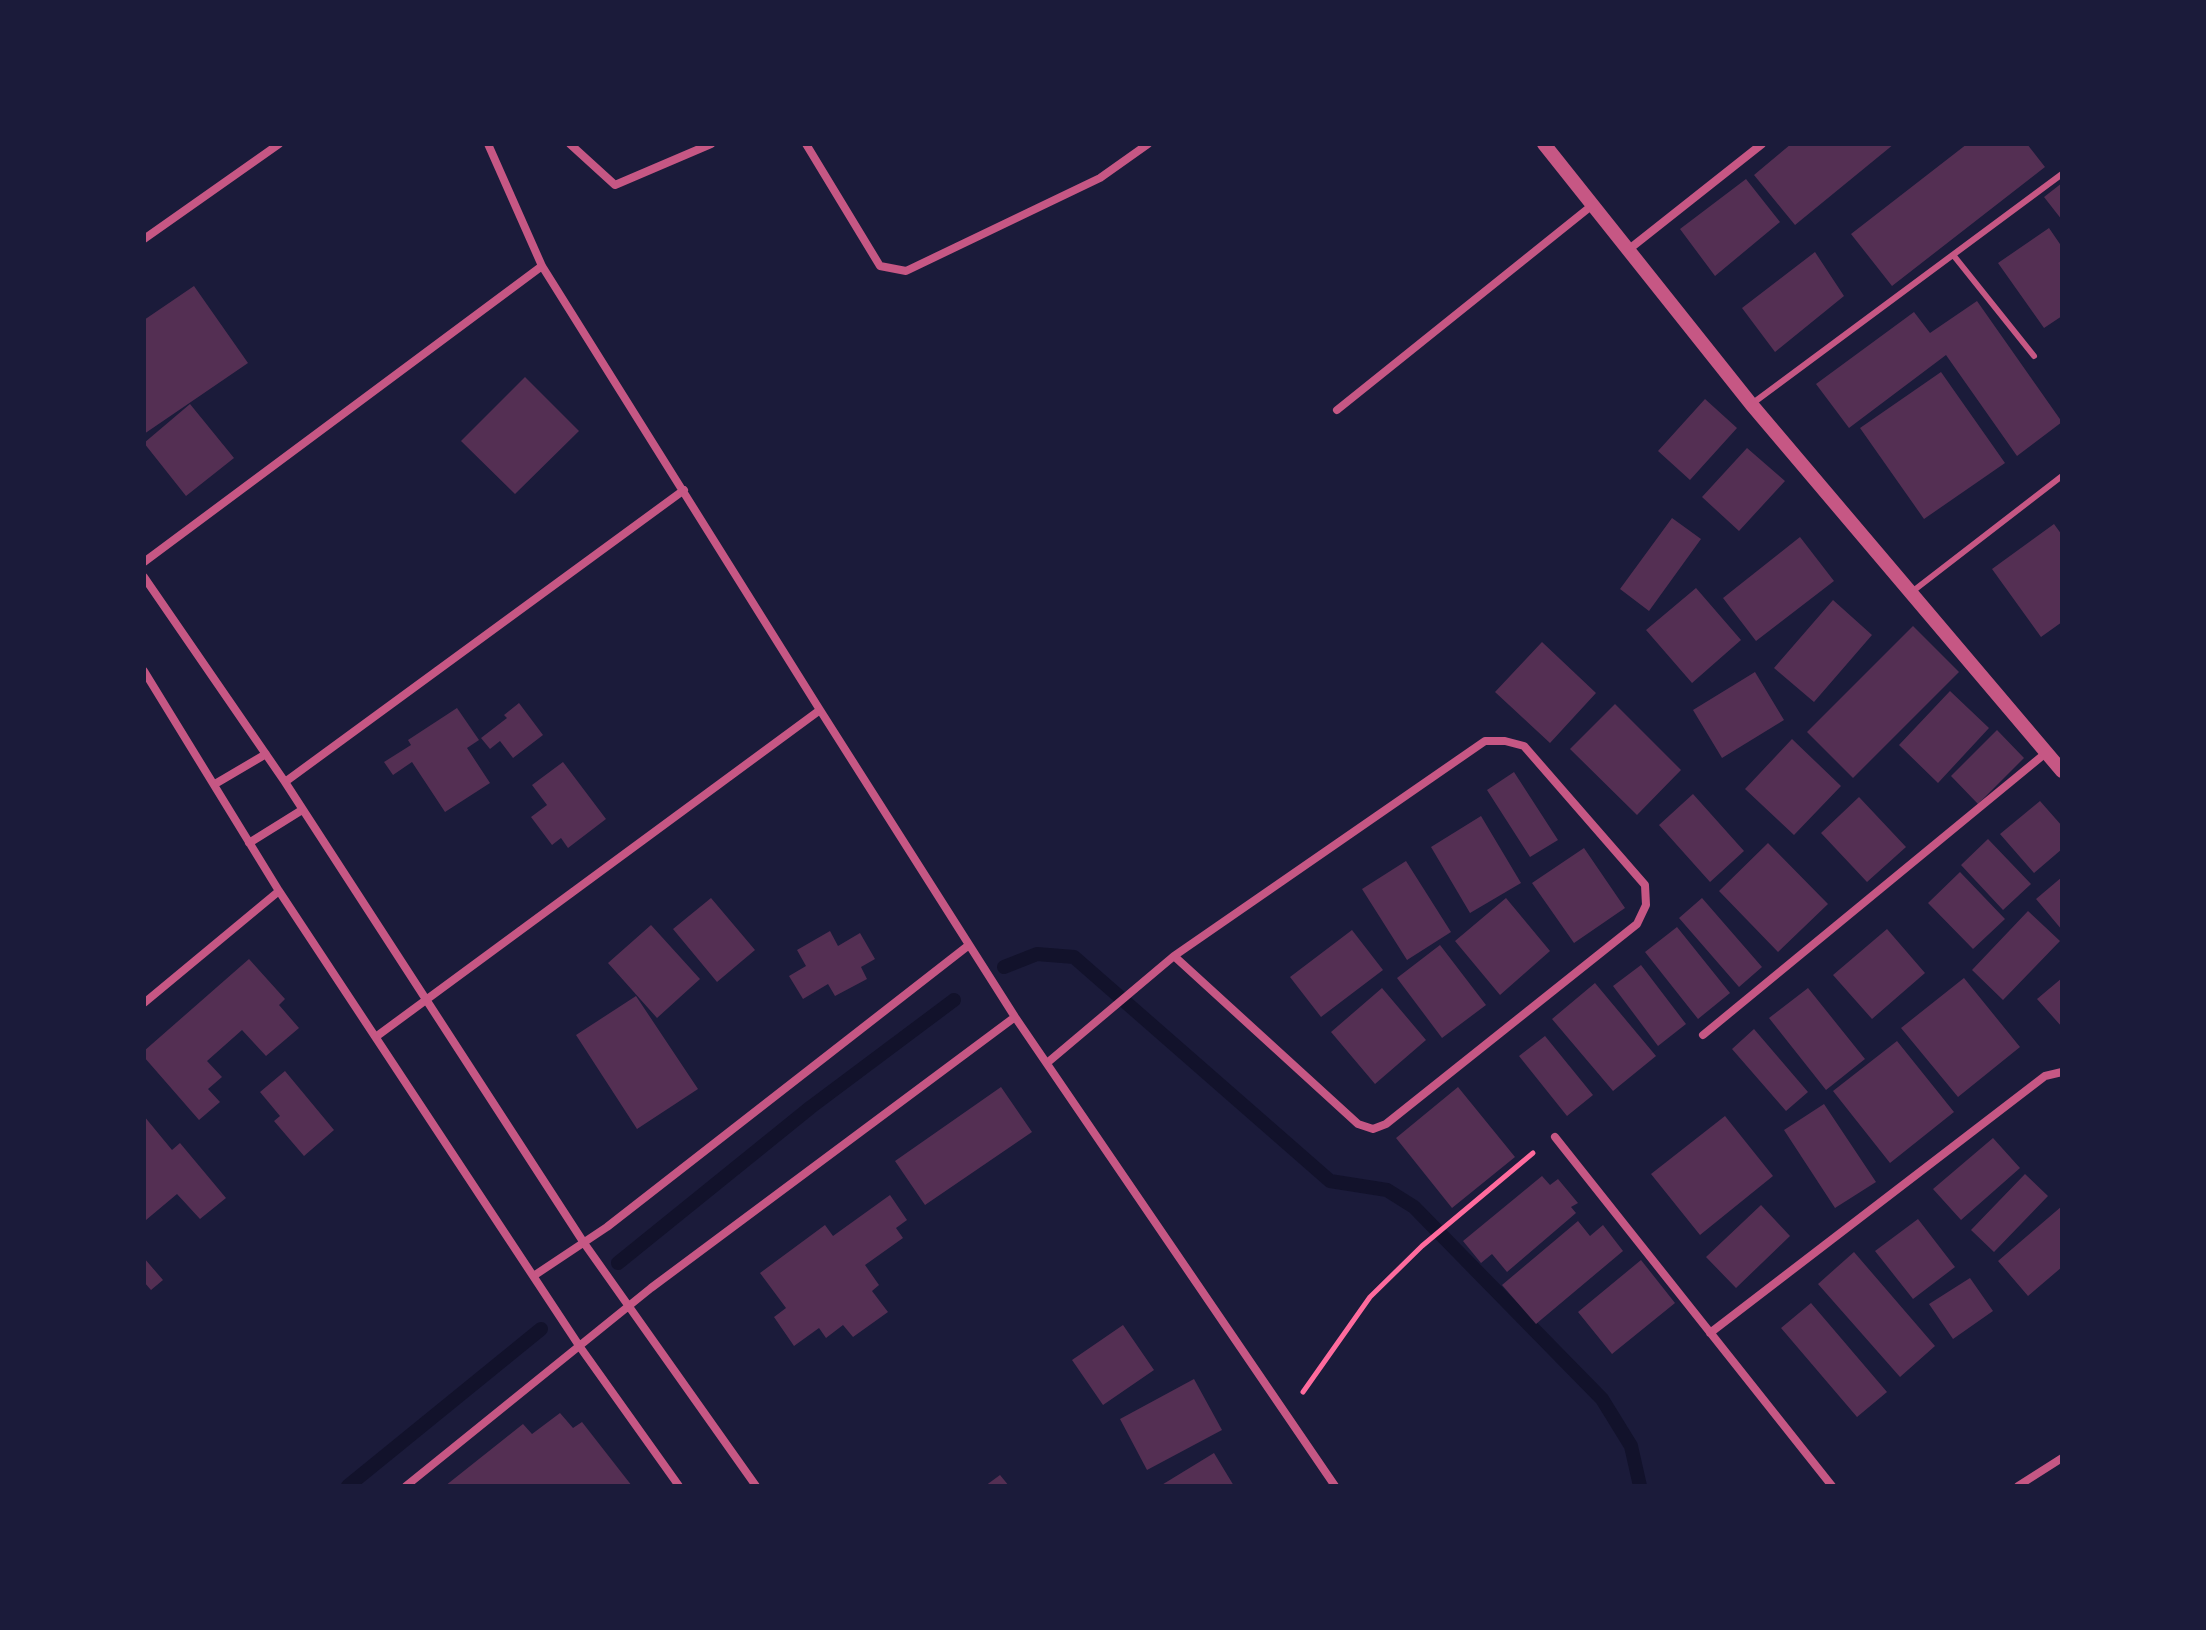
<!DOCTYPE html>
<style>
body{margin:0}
#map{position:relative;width:2206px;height:1630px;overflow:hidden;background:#1b1b3a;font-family:"Crimson Pro",serif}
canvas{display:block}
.frame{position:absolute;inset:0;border:146px solid #1b1b3a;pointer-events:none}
</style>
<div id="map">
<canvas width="2206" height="1630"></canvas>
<div class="frame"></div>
</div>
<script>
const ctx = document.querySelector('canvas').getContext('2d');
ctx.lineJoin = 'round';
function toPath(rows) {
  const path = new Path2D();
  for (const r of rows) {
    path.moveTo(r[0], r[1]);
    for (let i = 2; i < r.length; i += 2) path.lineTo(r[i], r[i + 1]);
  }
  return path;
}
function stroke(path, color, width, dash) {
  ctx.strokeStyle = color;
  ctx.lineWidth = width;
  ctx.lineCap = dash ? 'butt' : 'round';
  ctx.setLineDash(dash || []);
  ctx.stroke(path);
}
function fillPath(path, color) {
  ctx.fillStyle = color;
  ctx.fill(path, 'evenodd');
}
const stream = toPath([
 [1004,967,1037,954,1074,957,1330,1181,1387,1190,1414,1207,1602,1399,1631,1446,1640,1486],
 [618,1263,811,1107,954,1000],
 [348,1486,541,1329]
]);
const building = toPath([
 [1791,144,1894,144,1795,225,1754,175],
 [1967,144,2027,144,2045,167,1892,286,1851,234],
 [1746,179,1780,222,1715,276,1680,229],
 [2062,183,2062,220,2044,197],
 [2049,228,2062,247,2062,316,2044,328,1998,263],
 [1815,252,1844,296,1775,352,1742,308],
 [194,286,248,363,144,434,144,320],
 [1977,301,2062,422,2017,456,1946,355,1849,428,1816,384,1914,312,1930,333],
 [1941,372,2005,463,1924,519,1860,428],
 [525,377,579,431,515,494,461,441],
 [1705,399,1737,428,1690,480,1658,451],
 [190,404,234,458,186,496,144,443],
 [1747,448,1785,481,1739,531,1702,497],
 [1672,518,1701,539,1649,611,1620,589],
 [2054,524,2062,535,2062,622,2041,637,1992,569],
 [1800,537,1834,581,1756,641,1723,598],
 [1696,588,1741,640,1692,683,1646,630],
 [1833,600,1872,635,1814,702,1774,668],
 [1913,626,1959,672,1853,778,1807,732],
 [1542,642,1596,693,1550,743,1495,692],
 [1755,672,1784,720,1722,758,1693,710],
 [1950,691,1989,728,1938,783,1899,745],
 [519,703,543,735,513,758,500,741,490,749,481,738,507,718,504,715],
 [1615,704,1681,770,1637,815,1570,749],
 [457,708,479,740,467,748,490,783,445,812,412,762,393,775,384,762,411,745,408,740],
 [1997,730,2024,758,1978,804,1951,776],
 [1792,739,1841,786,1794,835,1745,789],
 [563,762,606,819,568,848,561,838,552,845,531,817,547,805,532,785],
 [1514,772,1558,840,1530,857,1487,790],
 [1693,794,1744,851,1710,882,1659,825],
 [1859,797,1906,847,1867,882,1821,833],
 [2040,801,2062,826,2062,849,2034,873,2000,834],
 [1481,816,1521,883,1470,913,1431,847],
 [1988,839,2031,884,2003,910,1961,865],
 [1768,843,1828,904,1778,952,1719,891],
 [1584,848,1625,908,1574,943,1532,883],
 [1406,861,1451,932,1407,960,1362,889],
 [1960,872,2005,919,1973,949,1928,903],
 [2062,877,2062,930,2036,899],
 [711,898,755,950,717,982,673,929],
 [1506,898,1550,951,1500,995,1455,941],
 [1702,898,1762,967,1739,987,1679,918],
 [2028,911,2060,941,2003,1000,1972,970],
 [651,925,700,979,657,1018,608,963],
 [1677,927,1730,993,1698,1019,1645,952],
 [1887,929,1925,973,1872,1019,1833,975],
 [1352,930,1383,970,1321,1017,1290,977],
 [830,931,838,946,860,933,875,959,861,967,867,979,835,996,828,984,803,999,789,976,806,966,797,950],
 [1440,945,1486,1005,1442,1038,1397,978],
 [249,959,285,999,279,1005,299,1028,266,1056,242,1030,207,1061,222,1077,208,1089,220,1102,199,1120,144,1057,144,1051],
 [1641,965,1686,1024,1658,1046,1613,986],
 [1964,978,2020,1047,1958,1097,1901,1028],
 [2062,978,2062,1027,2037,999],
 [1595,983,1656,1056,1613,1091,1552,1019],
 [1382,988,1426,1040,1375,1084,1331,1032],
 [1808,988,1865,1059,1826,1090,1769,1018],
 [636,996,698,1089,637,1129,576,1035],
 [1754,1029,1808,1092,1786,1111,1732,1049],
 [1545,1036,1593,1095,1567,1116,1519,1056],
 [1897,1041,1954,1112,1890,1163,1833,1091],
 [285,1071,334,1130,304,1156,274,1121,280,1116,260,1092],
 [1001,1087,1032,1132,925,1205,895,1161],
 [1458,1087,1515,1157,1452,1208,1396,1138],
 [1824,1104,1876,1182,1835,1208,1784,1130],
 [144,1116,172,1150,180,1143,226,1198,200,1219,177,1194,146,1220,144,1216],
 [1725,1116,1773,1176,1700,1235,1651,1174],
 [1993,1138,2020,1168,1961,1220,1933,1189],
 [2025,1174,2048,1196,1994,1252,1971,1230],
 [1542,1176,1550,1185,1558,1179,1578,1203,1571,1207,1576,1213,1507,1272,1492,1254,1481,1263,1463,1241],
 [890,1195,907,1220,896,1228,903,1238,865,1265,879,1285,872,1291,888,1312,853,1337,843,1325,826,1338,819,1328,794,1346,774,1317,786,1308,760,1273,825,1225,833,1236],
 [1761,1205,1790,1236,1736,1288,1706,1257],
 [2062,1206,2062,1267,2028,1296,1998,1261],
 [1918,1219,1955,1267,1913,1299,1875,1251],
 [1578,1221,1590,1236,1603,1225,1623,1251,1536,1324,1502,1285],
 [1854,1252,1935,1346,1900,1377,1818,1284],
 [144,1258,163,1280,151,1290,144,1282],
 [1641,1260,1675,1303,1612,1354,1578,1312],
 [1970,1278,1993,1311,1953,1339,1929,1304],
 [1811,1303,1887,1392,1857,1417,1781,1328],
 [1123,1325,1154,1370,1103,1405,1072,1360],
 [1194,1379,1222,1430,1147,1470,1120,1419],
 [560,1413,573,1428,582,1422,632,1486,445,1486,523,1424,532,1434],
 [1214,1453,1234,1486,1160,1486],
 [1000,1475,1009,1486,985,1486]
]);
const path = toPath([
 [1303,1392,1370,1297,1422,1246,1533,1153]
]);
const service = toPath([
 [1954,256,2034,356],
 [1753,403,2062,174],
 [1913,591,2062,476]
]);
const minor = toPath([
 [488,144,542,266,820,710,1015,1017,1335,1486],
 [570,144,615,185,711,144],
 [806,144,880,266,906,271,1100,178,1148,144],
 [144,239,279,144],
 [1628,250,1762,144],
 [1337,410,1590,207],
 [144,562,542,266],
 [144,577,285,782,584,1243,756,1486],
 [144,671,279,891,580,1347,679,1486],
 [285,782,684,490],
 [215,784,266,754],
 [249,843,302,810],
 [144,1003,279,891],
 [1703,1035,2047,752],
 [377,1036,820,710],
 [1047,1063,1174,956,1485,741,1505,741,1524,746,1645,885,1646,905,1637,924,1386,1124,1373,1129,1358,1124,1174,956],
 [1555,1137,1832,1486],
 [535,1275,607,1227,969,945],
 [1710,1333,2045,1076,2062,1072],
 [406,1486,651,1288,1015,1017],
 [2018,1486,2062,1458]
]);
const tertiary = toPath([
 [1544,144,1751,404,2062,771]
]);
stroke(stream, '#12122b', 14);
fillPath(building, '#542f53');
stroke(path, '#ff6b9d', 5);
stroke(service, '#c65784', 6);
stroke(minor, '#c65784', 8);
stroke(tertiary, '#c65784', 14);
</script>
